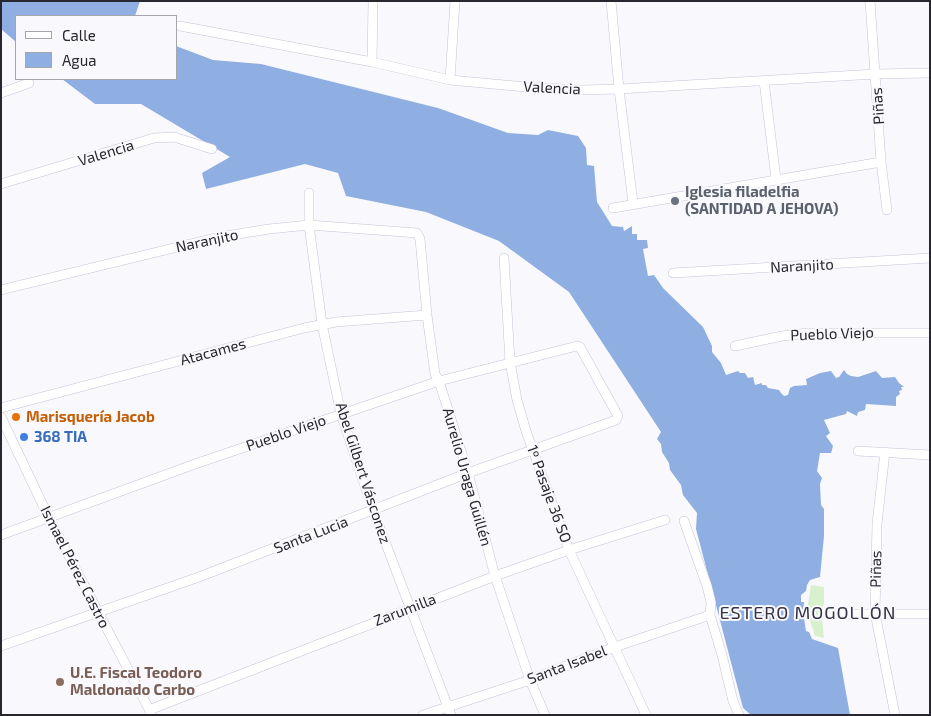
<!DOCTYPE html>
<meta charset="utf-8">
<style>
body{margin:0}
#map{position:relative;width:931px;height:716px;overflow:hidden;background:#f9f9fd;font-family:"Exo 2",sans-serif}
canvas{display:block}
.frame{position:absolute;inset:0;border:2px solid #28262f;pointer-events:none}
.legend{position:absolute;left:15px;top:15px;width:162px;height:65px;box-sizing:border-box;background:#f9f9fd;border:1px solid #a5a5ab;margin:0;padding:6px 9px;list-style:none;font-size:15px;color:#28262f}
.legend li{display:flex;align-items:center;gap:10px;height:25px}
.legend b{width:25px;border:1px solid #a5a5ab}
</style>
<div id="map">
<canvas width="931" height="716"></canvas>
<div class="frame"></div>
<ul class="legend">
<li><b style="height:6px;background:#fff"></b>Calle</li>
<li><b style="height:14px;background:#8fafe2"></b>Agua</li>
</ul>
</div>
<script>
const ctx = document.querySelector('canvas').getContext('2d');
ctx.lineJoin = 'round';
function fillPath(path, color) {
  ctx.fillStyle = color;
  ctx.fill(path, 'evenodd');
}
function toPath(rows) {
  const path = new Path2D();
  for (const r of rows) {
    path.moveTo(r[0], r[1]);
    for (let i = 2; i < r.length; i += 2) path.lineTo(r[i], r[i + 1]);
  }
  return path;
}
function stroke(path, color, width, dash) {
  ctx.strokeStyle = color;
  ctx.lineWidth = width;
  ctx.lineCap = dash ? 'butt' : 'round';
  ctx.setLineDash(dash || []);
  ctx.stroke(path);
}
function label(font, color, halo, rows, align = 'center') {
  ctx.font = font + ' "Exo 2",sans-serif';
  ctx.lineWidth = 4;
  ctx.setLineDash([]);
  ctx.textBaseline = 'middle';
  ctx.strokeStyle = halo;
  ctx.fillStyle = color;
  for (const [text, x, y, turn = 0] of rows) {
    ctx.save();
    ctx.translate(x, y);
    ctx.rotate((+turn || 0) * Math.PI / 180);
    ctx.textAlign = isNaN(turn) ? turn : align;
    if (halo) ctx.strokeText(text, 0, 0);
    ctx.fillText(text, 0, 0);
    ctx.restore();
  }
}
const green = toPath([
 [811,585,824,587,824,604,821,611,824,638,815,636,807,611]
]);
const water = toPath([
 [1,1,140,1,135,16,16,16,16,42,1,29],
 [176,46,213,60,261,64,438,108,508,133,538,135,548,130,578,136,586,148,587,165,594,166,597,202,612,226,623,227,624,231,632,226,632,234,637,234,637,240,647,240,648,248,643,249,648,276,654,275,663,288,703,327,712,346,712,352,721,363,726,375,738,371,740,373,745,373,748,378,753,377,755,385,762,383,762,385,766,385,768,388,779,390,781,393,784,396,788,395,790,388,794,386,807,385,806,379,820,373,831,371,836,378,839,377,844,370,847,374,851,376,858,377,876,371,882,378,895,377,899,383,904,387,901,387,902,390,899,391,900,394,896,397,896,406,866,404,865,410,858,412,857,416,847,411,846,414,824,420,830,433,826,436,833,446,831,453,820,453,817,471,822,478,820,484,821,505,824,509,824,536,820,577,810,580,807,585,806,591,801,595,801,602,804,602,803,612,806,631,809,632,812,639,838,648,850,715,751,715,743,708,701,548,696,529,697,513,683,495,681,485,670,470,669,463,662,452,661,444,657,439,661,432,569,292,499,241,426,212,346,196,338,173,305,164,206,189,202,173,230,157,141,104,95,104,62,79,176,79]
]);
const minor = toPath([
 [611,1,619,89,633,203],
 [870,1,881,162,887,210],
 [180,26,372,62,450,80,526,87,582,90,619,89,876,74,930,73],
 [372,62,373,1],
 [450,80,455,1],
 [764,81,776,179],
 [1,93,29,83],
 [1,184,154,138,174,137,212,149],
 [309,193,309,225,322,324,341,414,373,510,451,715],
 [613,208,881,162],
 [504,258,510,362,517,400,526,431,569,550,646,715],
 [673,273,930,258],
 [1,290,219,237,269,229,309,225,417,233,420,239,427,315,435,374,439,381,468,473,495,576,530,680,545,715],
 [735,346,782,336,808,333,930,333],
 [1,408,304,328,336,322,427,315],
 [1,417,49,518,151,713],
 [858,451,930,455],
 [885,452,877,524,875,613,895,715],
 [684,521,707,586,711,602,710,615,722,655,733,701,739,715],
 [1,535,195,464,439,381,577,346,580,347,618,416,616,420,468,473,199,577,1,646],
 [828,614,930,614],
 [149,710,495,576,569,550,665,520],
 [423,715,530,680,615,647,710,615]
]);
const markers = [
 [675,201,5,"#6b7280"],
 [16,417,5,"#e8710a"],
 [24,437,5,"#3f7fe0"],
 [60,682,5,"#8d6e63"]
];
const streetNames = [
 ["Valencia",552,88,3],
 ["Piñas",878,106,-94],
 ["Valencia",106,153,-17],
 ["Naranjito",207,241,-12],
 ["Naranjito",802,266,-3],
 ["Pueblo Viejo",832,334,-2],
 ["Atacames",213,352,-15],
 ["Pueblo Viejo",286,433,-19],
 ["Abel Gilbert Vásconez",363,473,72],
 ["Aurelio Uraga Guillén",467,477,74],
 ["1º Pasaje 36 SO",549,494,70],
 ["Santa Lucia",311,535,-21],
 ["Ismael Pérez Castro",75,567,63],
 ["Piñas",876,569,-89],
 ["Zarumilla",405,610,-21],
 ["Santa Isabel",567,665,-21]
];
const worshipNames = [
 ["Iglesia filadelfia",685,192],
 ["(SANTIDAD A JEHOVA)",685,209]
];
const foodNames = [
 ["Marisquería Jacob",26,417]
];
const shopNames = [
 ["368 TIA",34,437]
];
const educationNames = [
 ["U.E. Fiscal Teodoro",70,673],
 ["Maldonado Carbo",70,690]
];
const quarterNames = [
 ["ESTERO MOGOLLÓN",808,613]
];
fillPath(green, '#d8f0cc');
fillPath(water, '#8fafe2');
stroke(minor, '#c5c2d8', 10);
stroke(minor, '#fff', 9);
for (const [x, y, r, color] of markers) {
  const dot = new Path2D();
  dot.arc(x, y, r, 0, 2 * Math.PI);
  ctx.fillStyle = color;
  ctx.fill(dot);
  stroke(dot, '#f9f9fd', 2);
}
label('15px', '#28262f', '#f9f9fd', streetNames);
label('bold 15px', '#5b616d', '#f9f9fd', worshipNames, 'left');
label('bold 15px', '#c56008', '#f9f9fd', foodNames, 'left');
label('bold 15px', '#366cbe', '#f9f9fd', shopNames, 'left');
label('bold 15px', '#785e54', '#f9f9fd', educationNames, 'left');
ctx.letterSpacing = '1px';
label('18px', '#363344', '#f9f9fd', quarterNames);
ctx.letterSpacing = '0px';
</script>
